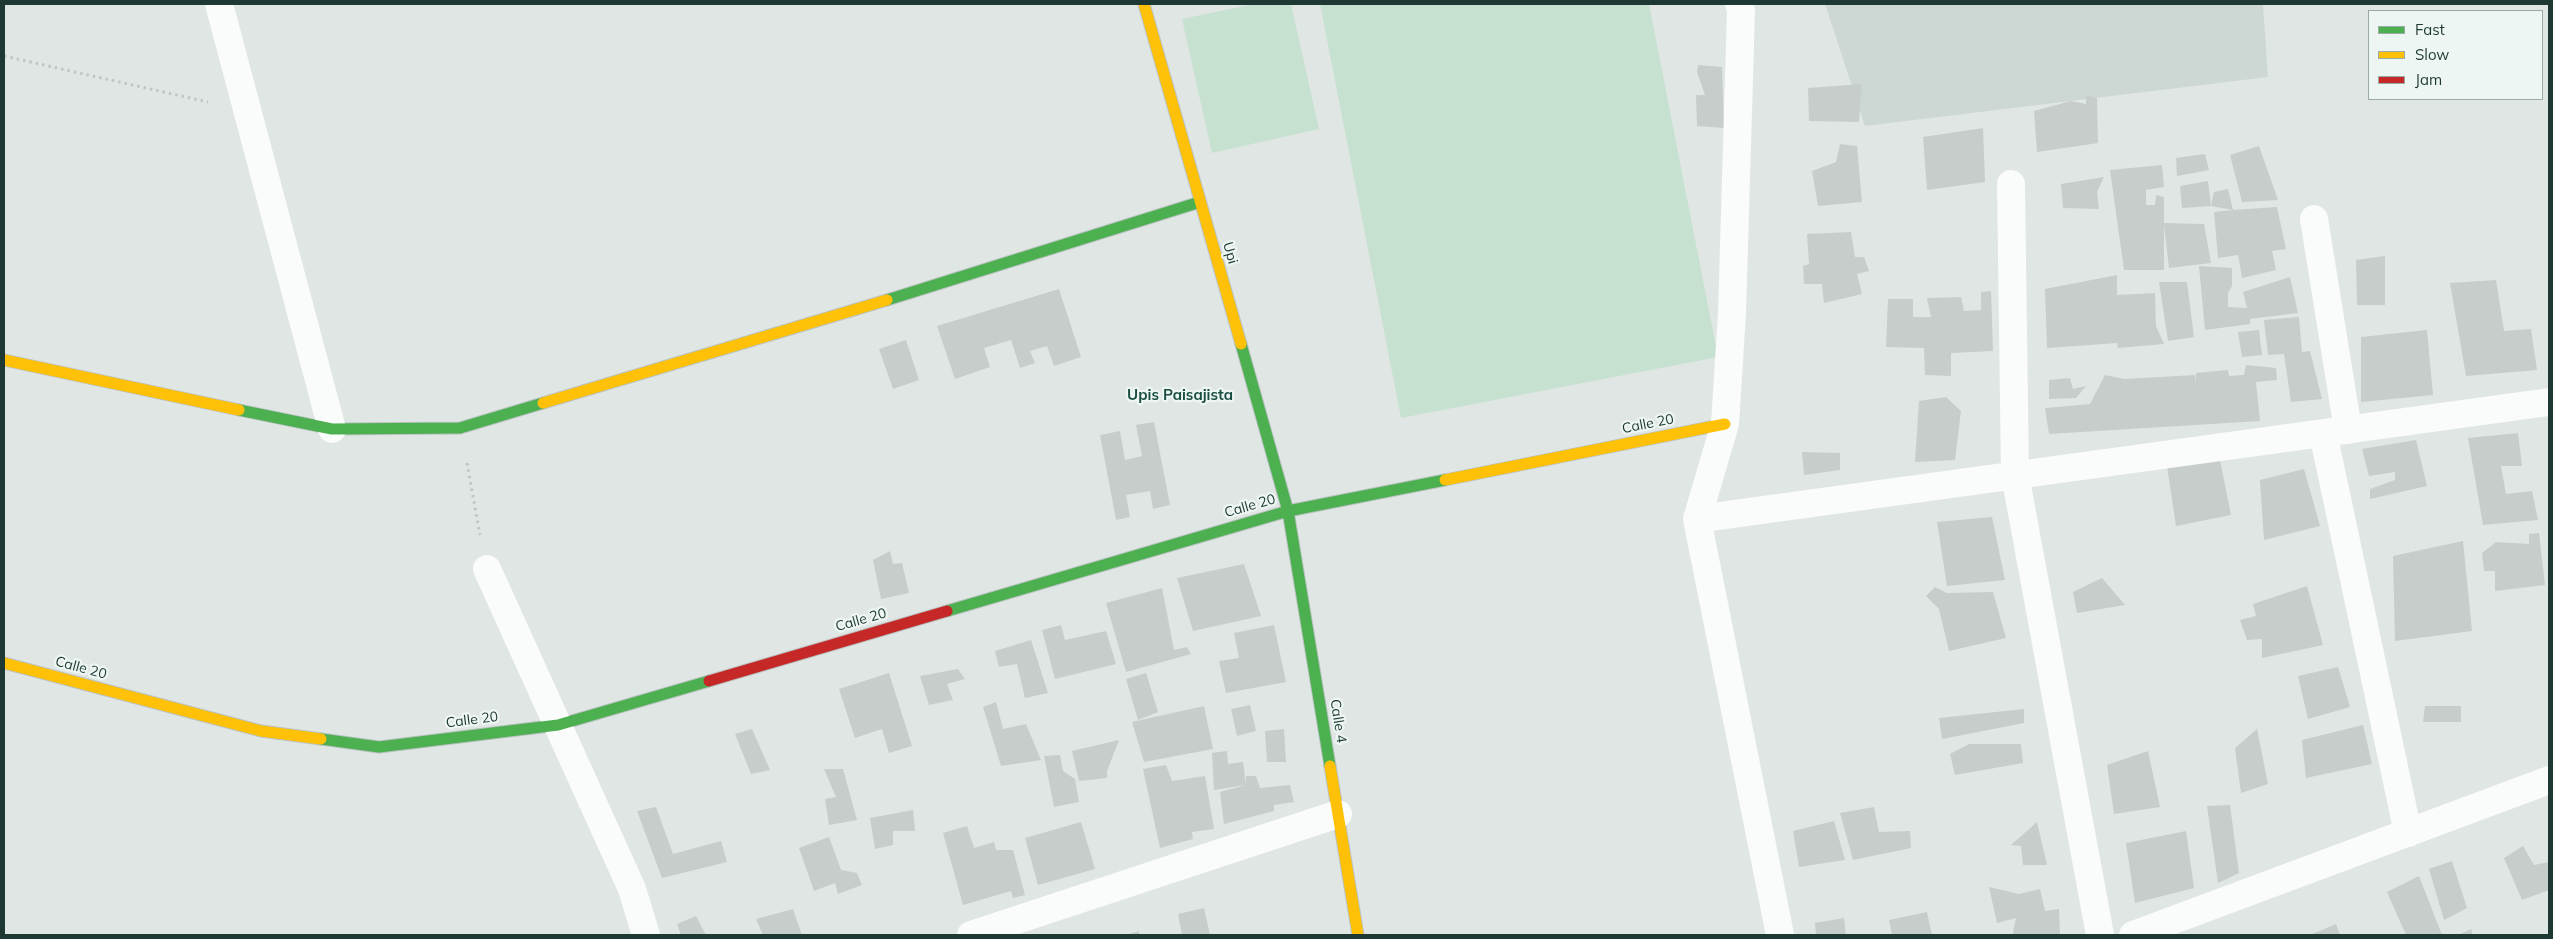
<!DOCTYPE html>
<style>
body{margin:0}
#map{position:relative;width:2553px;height:939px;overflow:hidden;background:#e0e6e4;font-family:Mulish,sans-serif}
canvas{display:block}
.frame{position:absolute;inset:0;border:5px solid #1e3934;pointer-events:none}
.legend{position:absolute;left:2368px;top:10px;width:175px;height:90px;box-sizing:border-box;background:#edf6f2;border:1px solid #9aaaa6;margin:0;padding:6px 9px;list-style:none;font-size:15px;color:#1e3934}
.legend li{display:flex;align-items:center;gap:10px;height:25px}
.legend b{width:25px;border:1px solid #9aaaa6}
</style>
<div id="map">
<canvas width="2553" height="939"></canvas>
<div class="frame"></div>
<ul class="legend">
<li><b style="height:6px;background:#4caf50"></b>Fast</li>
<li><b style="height:6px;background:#ffc107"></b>Slow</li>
<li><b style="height:6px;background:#c62828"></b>Jam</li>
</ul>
</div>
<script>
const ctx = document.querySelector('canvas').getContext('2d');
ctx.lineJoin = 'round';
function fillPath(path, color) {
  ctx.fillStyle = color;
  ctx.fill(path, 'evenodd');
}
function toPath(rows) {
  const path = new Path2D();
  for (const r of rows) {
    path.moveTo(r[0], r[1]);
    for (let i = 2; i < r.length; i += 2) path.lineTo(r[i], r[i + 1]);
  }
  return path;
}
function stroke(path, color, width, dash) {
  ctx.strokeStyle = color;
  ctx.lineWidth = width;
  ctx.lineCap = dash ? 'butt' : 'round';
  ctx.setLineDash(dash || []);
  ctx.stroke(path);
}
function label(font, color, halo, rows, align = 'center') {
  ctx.font = font + ' Mulish,sans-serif';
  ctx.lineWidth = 4.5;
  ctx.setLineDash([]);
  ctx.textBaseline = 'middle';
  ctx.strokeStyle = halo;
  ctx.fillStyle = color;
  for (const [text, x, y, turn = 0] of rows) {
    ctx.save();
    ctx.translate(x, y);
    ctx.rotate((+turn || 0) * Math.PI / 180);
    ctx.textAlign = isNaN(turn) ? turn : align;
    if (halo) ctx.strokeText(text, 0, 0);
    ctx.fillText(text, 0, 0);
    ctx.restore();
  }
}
const built = toPath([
 [1825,4,2263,4,2268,77,1865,126]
]);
const green = toPath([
 [1254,4,1291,4,1319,129,1212,153,1182,19],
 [1320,4,1649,4,1718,357,1401,418]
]);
const building = toPath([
 [1698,65,1722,67,1724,128,1697,126,1696,95,1705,95,1697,72],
 [1862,84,1859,122,1809,121,1808,88],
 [2086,95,2097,98,2098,143,2037,152,2034,111,2071,101,2086,104],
 [1983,128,1985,182,1927,190,1923,137],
 [1840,144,1857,146,1862,202,1818,206,1812,171,1836,162],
 [2259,146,2278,200,2242,202,2230,155],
 [2205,154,2209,170,2177,176,2176,158],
 [2162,165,2164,187,2146,190,2146,205,2155,205,2156,195,2164,197,2164,223,2204,224,2211,263,2169,268,2164,225,2164,270,2124,270,2110,170],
 [2104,177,2097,192,2099,209,2063,208,2061,184],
 [2208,181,2211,206,2182,208,2180,186],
 [2228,189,2233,210,2277,207,2286,249,2272,251,2276,270,2242,278,2238,255,2218,258,2214,212,2233,210,2211,206,2214,192],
 [1851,232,1855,257,1864,257,1869,271,1857,274,1862,294,1824,303,1822,284,1804,284,1803,266,1809,264,1807,234],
 [2385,256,2385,305,2357,305,2356,260],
 [2199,266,2232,268,2232,286,2228,293,2228,307,2247,308,2243,292,2290,277,2298,313,2250,319,2250,324,2205,330],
 [2117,275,2117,295,2155,293,2156,326,2164,344,2118,348,2117,343,2047,348,2045,289],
 [2496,280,2504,331,2531,329,2537,370,2466,376,2450,283],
 [2159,282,2187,282,2194,337,2168,341],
 [1059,289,1081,357,1054,366,1047,346,1030,351,1035,363,1020,368,1011,340,984,348,990,367,955,379,937,326],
 [1991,291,1993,351,1951,353,1951,376,1925,375,1924,348,1886,347,1888,299,1913,299,1913,317,1931,317,1927,298,1961,297,1964,311,1981,310,1981,292],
 [2299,317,2302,352,2310,351,2322,399,2291,402,2284,354,2268,355,2264,320],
 [2259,330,2262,355,2242,357,2238,332],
 [2427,330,2433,395,2361,402,2361,337],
 [906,340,919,380,893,389,879,349],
 [2246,365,2276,368,2277,380,2256,382,2260,421,2049,434,2045,408,2090,404,2105,375,2124,379,2195,375,2196,384,2196,373,2228,370,2229,376,2244,375],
 [2070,378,2073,389,2086,386,2076,398,2049,399,2049,380],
 [1946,397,1961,411,1955,460,1915,462,1919,401],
 [1154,422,1170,505,1153,509,1150,491,1126,495,1130,517,1116,520,1100,435,1120,431,1125,460,1142,456,1136,425],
 [2518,433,2522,466,2501,466,2506,494,2532,491,2538,520,2483,525,2468,438],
 [2416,440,2427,486,2370,499,2370,489,2395,480,2395,472,2369,476,2362,449],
 [1802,452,1840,453,1840,470,1804,475],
 [2219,455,2231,515,2176,526,2167,466],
 [2304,469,2320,526,2264,540,2260,480],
 [1992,517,2005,580,1947,586,1937,522],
 [2539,533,2545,585,2495,591,2495,571,2484,571,2482,553,2496,542,2529,544,2529,534],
 [2463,541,2472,631,2395,641,2393,556],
 [890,551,893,564,902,563,909,593,881,599,873,560],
 [1244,564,1261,616,1193,631,1177,578],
 [2102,578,2125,605,2077,613,2073,592],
 [2307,586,2323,645,2262,658,2262,639,2247,640,2240,620,2256,616,2253,604],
 [1935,587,1947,593,1993,592,2006,638,1949,651,1939,609,1926,596],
 [1162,588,1174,650,1187,647,1191,654,1126,672,1106,603],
 [1061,625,1065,640,1106,631,1116,664,1055,679,1042,630],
 [1274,625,1286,682,1226,693,1219,661,1239,658,1234,633],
 [1031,640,1048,693,1025,698,1017,664,999,667,995,651],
 [2338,667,2350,707,2308,719,2298,676],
 [958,669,965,679,947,684,953,700,929,705,920,676],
 [889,673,912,746,889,753,882,729,855,738,839,689],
 [1146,673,1158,712,1138,720,1126,679],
 [996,702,1003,729,1026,724,1041,760,1001,766,983,707],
 [1250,705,1256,731,1237,736,1231,709],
 [1204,706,1213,749,1144,762,1132,722],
 [2425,706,2461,706,2461,722,2423,722],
 [2024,709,2024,723,1942,739,1939,718],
 [2363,725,2372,764,2306,778,2302,740],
 [752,729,770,770,751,774,735,734],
 [1284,729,1286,762,1267,762,1265,731],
 [2257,729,2268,784,2241,793,2235,748],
 [1119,740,1107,771,1107,778,1079,781,1072,751],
 [1969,744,2021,744,2023,763,1955,775,1950,754],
 [1227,751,1228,764,1243,762,1246,785,1246,776,1256,776,1260,788,1290,785,1294,802,1274,805,1274,811,1224,824,1220,792,1246,785,1214,790,1212,753],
 [2148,751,2160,807,2114,814,2107,765],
 [1060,755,1063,771,1075,779,1079,802,1054,807,1044,756],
 [1166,765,1172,781,1205,776,1214,829,1192,832,1193,839,1160,848,1143,769],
 [824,769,843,769,857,820,829,825,825,799,836,797],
 [2230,805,2239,873,2218,883,2207,806],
 [656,807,673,854,721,841,727,862,662,878,637,811],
 [1874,807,1879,832,1910,831,1911,848,1853,860,1840,813],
 [913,810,915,831,893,831,893,845,875,849,870,818],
 [1834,821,1845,860,1799,867,1793,831],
 [1081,822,1095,869,1038,885,1025,838],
 [2037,822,2047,865,2023,865,2021,846,2011,845],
 [967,826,974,848,994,842,996,850,1013,850,1025,895,1013,898,1011,891,963,905,943,833],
 [2186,831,2194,888,2135,903,2126,843],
 [829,837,841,870,857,873,862,885,838,894,835,883,814,891,799,848],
 [2523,846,2534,865,2549,862,2549,890,2522,900,2504,858],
 [2452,861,2467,908,2444,920,2429,869],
 [2419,876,2442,935,2406,935,2387,892],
 [1989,887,2019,894,2040,889,2045,911,2059,909,2060,935,2015,935,2013,933,2016,918,1997,923],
 [1204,908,1210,935,1182,935,1178,914],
 [793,909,802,935,763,935,756,919],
 [1927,912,1932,935,1892,935,1889,920],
 [696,916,706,935,681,935,677,924],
 [1844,918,1846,935,1816,935,1815,923],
 [2336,924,2340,935,2310,935],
 [2471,929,2473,935,2458,935],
 [1139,931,1139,935,1126,935]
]);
const path = toPath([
 [4,56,208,102],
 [467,463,480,535]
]);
const street = toPath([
 [219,4,332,429],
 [1739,4,1741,11,1732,313,1725,424,1697,519,1780,935],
 [2011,184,2015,475,2100,935],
 [2314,219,2348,430],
 [2323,433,2408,833],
 [1697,519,2549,402],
 [487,569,632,889,646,935],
 [971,935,1338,814],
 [2133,935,2549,780]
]);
const fast = toPath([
 [887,300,1200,202],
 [1241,344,1288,511,1330,766],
 [239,410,332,429,460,428,543,403],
 [947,611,1288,511,1445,480],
 [321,739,379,747,558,725,709,681]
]);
const slow = toPath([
 [1144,4,1241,344],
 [4,360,239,410],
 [543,403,887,300],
 [1445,480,1725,424],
 [4,663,261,731,321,739],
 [1330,766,1358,935]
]);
const jam = toPath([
 [709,681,947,611]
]);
const streetNames = [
 ["Upi",1230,253,74],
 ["Calle 20",1648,424,-11],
 ["Calle 20",1250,506,-16],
 ["Calle 20",861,620,-16],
 ["Calle 20",81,668,15],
 ["Calle 20",472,720,-7],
 ["Calle 4",1338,721,81]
];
const neighbourhoodNames = [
 ["Upis Paisajista",1180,395]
];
fillPath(built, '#cdd8d4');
fillPath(green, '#c7e1d1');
fillPath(building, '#c7cdcb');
stroke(fast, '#b9c3c0', 13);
stroke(slow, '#b9c3c0', 13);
stroke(jam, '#b9c3c0', 13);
stroke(path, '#bec7c5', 3, [2.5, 4]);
stroke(street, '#fafbfb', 28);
stroke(fast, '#4caf50', 11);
stroke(slow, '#ffc107', 11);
stroke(jam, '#c62828', 11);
label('14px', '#1e3934', '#edf6f2', streetNames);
label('bold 15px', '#194c43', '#edf6f2', neighbourhoodNames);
</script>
